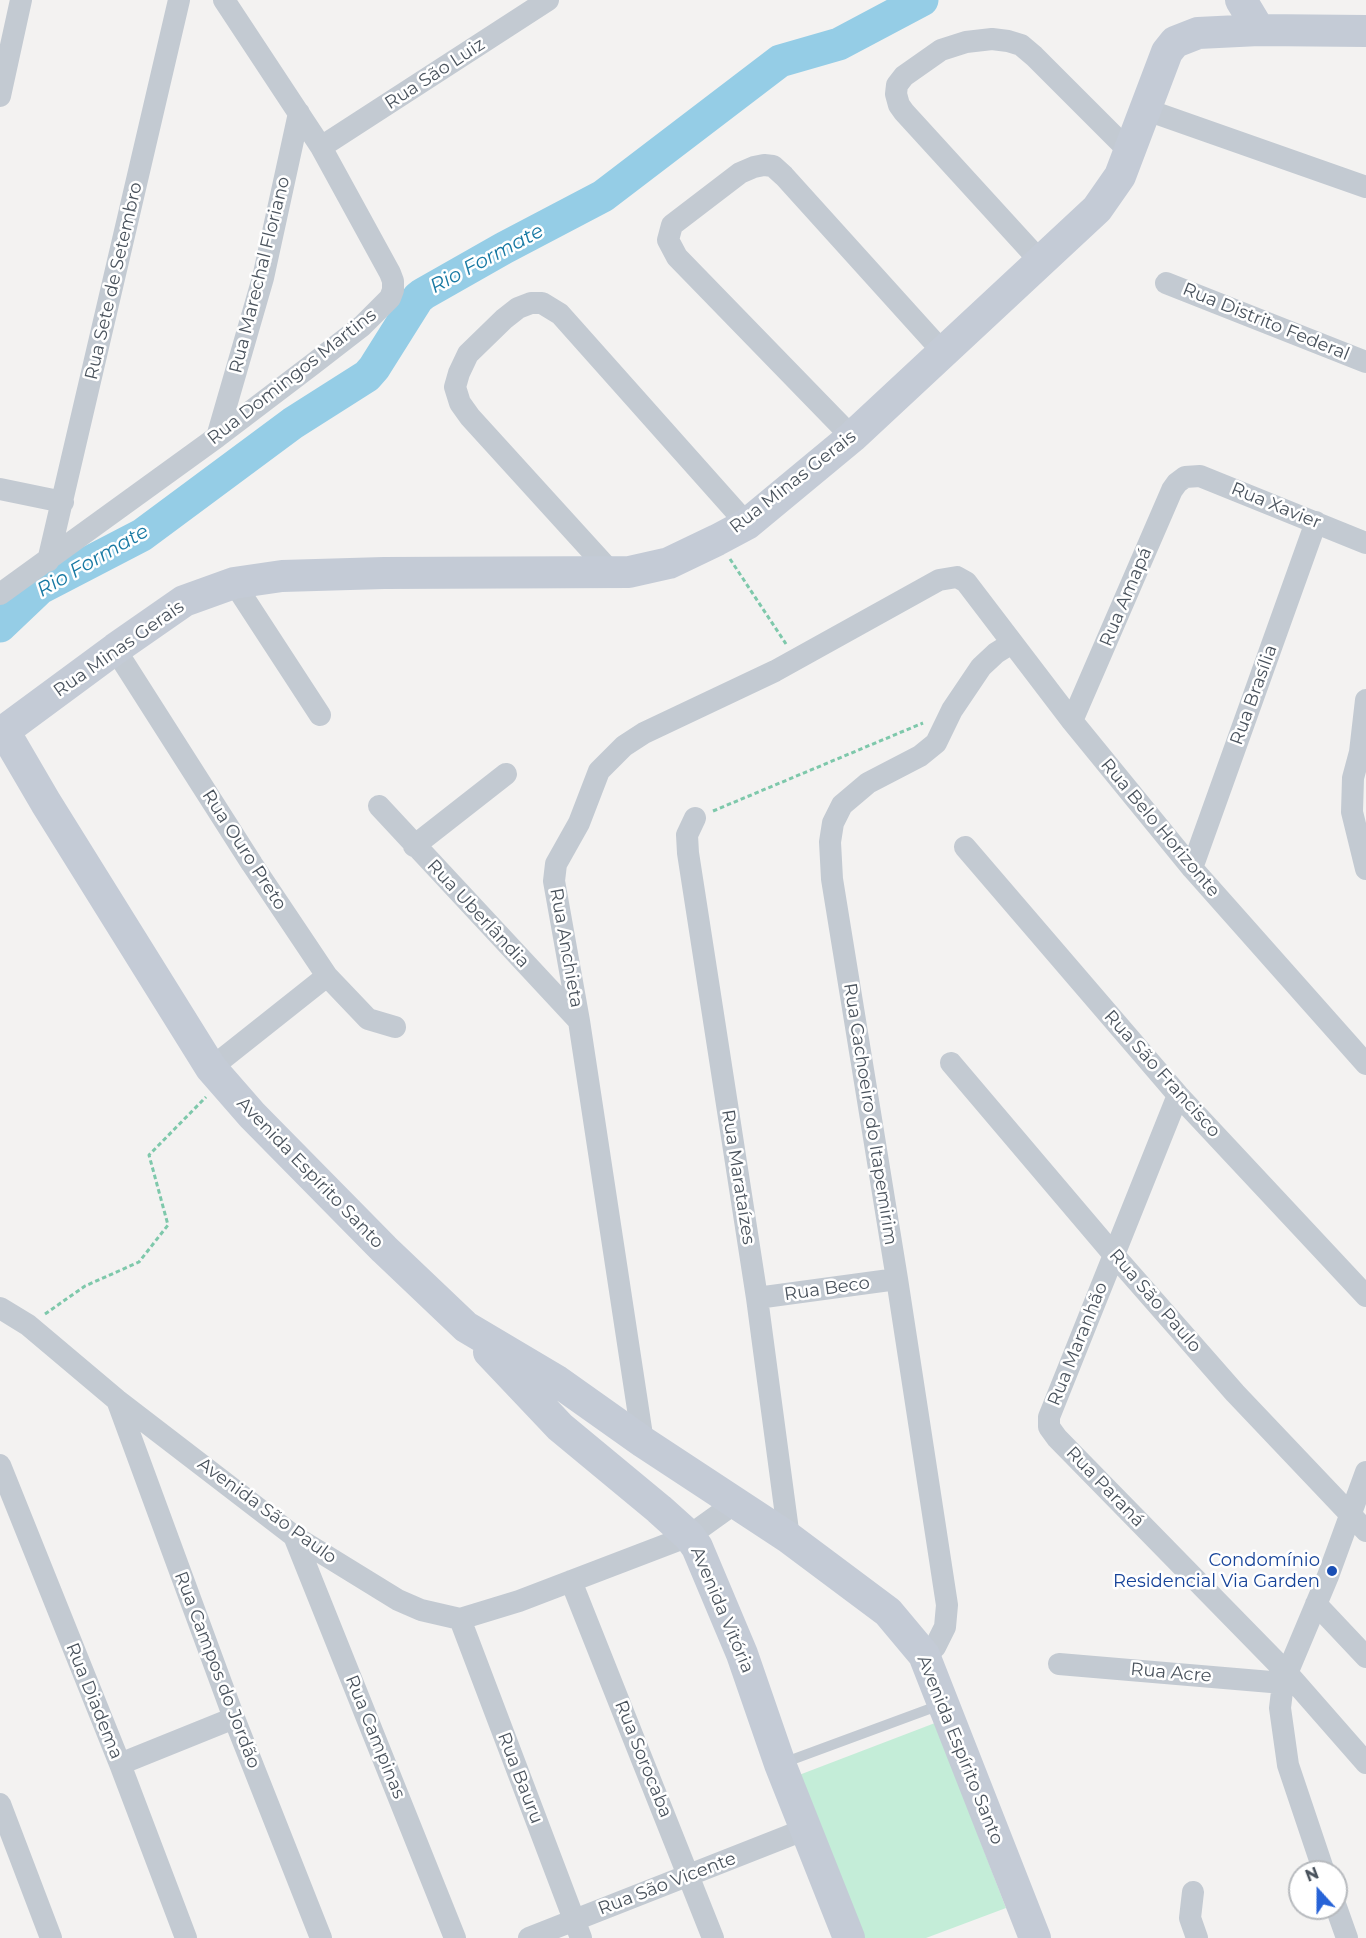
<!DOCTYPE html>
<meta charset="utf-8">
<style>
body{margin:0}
#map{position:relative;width:1366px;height:1938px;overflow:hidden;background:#f3f2f1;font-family:Montserrat,sans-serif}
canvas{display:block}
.north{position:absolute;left:1288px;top:1860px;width:60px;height:60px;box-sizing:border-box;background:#fff;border:2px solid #b7babe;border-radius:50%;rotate:339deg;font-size:16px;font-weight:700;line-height:24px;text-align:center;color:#4a535d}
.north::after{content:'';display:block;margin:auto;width:21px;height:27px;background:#2763d7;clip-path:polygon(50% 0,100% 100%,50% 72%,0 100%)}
</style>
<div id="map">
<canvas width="1366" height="1938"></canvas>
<div class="north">N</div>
</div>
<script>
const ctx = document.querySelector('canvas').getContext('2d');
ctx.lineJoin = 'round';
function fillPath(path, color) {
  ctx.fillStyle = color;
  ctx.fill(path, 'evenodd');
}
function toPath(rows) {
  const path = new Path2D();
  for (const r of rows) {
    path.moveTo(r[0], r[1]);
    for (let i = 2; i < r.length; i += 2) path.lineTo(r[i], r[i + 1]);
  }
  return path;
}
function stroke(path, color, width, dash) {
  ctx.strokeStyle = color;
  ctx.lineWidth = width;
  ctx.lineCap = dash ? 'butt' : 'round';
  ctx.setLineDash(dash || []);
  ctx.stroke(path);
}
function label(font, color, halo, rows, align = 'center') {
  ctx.font = font + ' Montserrat,sans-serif';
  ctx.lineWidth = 5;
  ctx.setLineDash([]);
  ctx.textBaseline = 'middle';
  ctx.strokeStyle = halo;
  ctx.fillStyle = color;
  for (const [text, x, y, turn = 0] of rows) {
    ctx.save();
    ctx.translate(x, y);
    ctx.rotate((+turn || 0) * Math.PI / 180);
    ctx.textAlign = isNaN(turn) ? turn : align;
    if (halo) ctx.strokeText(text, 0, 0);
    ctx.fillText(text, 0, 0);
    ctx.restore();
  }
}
const green = toPath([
 [935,1723,1006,1908,926,1938,862,1938,799,1775]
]);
const river = toPath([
 [0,626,40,588,142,535,293,423,367,376,374,368,418,298,423,294,504,248,603,196,780,61,839,44,922,0]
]);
const path = toPath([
 [730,559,786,644],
 [713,811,923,723],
 [45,1314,85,1286,139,1262,168,1225,149,1155,206,1097]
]);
const lane = toPath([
 [783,1763,940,1705]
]);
const street = toPath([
 [0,96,21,0],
 [1147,110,1366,187],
 [321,147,548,0],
 [1041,262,904,112,899,105,896,94,897,85,904,76,941,50,966,42,992,39,1008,41,1021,45,1034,56,1129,151],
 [1166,283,1366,362],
 [217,437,263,278,299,113],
 [852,437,677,257,668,240,672,225,740,173,754,167,764,165,773,166,784,176,943,352],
 [0,489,63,502],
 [48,561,179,0],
 [611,572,470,417,460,403,455,387,459,373,468,354,504,319,518,308,531,303,542,303,560,314,747,524],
 [234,583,320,715],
 [0,594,217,437,313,364,362,326,390,298,393,290,393,281,390,273,321,147,224,0],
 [115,649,252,864,327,976,368,1019,395,1027],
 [1366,700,1360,752,1353,778,1352,812,1366,869],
 [1072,721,1172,490,1177,483,1185,477,1200,476,1366,543],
 [379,806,579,1021],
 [695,818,687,835,688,853,757,1298,789,1538],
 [414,846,506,774],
 [965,847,1178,1095,1366,1296],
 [1192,868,1316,522],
 [951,1063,1114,1255,1235,1393,1366,1531],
 [211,1068,327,976],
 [1178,1095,1049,1417,1049,1427,1057,1438,1288,1674,1366,1763],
 [757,1298,897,1279],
 [0,1308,28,1325,117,1400,294,1536,398,1600,421,1610,460,1619,519,1601,689,1536,735,1503],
 [117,1400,234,1718,321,1938],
 [643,1442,579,1021,554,881,556,864,579,823,599,771,624,746,644,733,775,671,939,580,957,577,966,582,1072,721,1192,868,1366,1064],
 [0,1465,120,1764,186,1938],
 [294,1536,455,1938],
 [571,1581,713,1938],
 [1316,1604,1366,1657],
 [460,1619,581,1938],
 [924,1655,935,1647,945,1627,947,1605,897,1279,832,879,830,842,833,823,842,805,868,783,920,756,936,743,952,710,981,667,996,653,1012,643],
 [1059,1664,1283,1683],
 [120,1764,234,1718],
 [0,1804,51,1938],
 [1324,1872,1288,1765,1280,1708,1283,1683,1328,1576,1366,1472],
 [1193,1892,1190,1918,1197,1938],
 [1336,1907,1347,1938],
 [529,1938,806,1829]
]);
const secondary = toPath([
 [1241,0,1259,30],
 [489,1352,560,1427,659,1509,689,1536,697,1547,742,1654,780,1764,849,1938],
 [1035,1938,924,1655,888,1612,789,1538,643,1442,557,1381,466,1327,384,1249,252,1115,211,1068,46,803,4,731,115,649,184,601,234,583,282,576,384,573,629,572,669,563,717,540,747,524,852,437,1097,209,1120,176,1167,52,1175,42,1198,33,1259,30,1366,31]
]);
const markers = [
 [1332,1571,6,"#1a4fb4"]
];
const streetNames = [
 ["Rua São Luiz",435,74,-33],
 ["Rua Marechal Floriano",260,275,-76],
 ["Rua Sete de Setembro",114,281,-77],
 ["Rua Distrito Federal",1266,322,22],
 ["Rua Domingos Martins",292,377,-38],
 ["Rua Minas Gerais",793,482,-38],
 ["Rua Xavier",1276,506,22],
 ["Rua Amapá",1126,597,-67],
 ["Rua Minas Gerais",119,649,-35],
 ["Rua Brasília",1254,695,-70],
 ["Rua Belo Horizonte",1160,828,50],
 ["Rua Ouro Preto",244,850,57],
 ["Rua Uberlândia",478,914,47],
 ["Rua Anchieta",566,948,80],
 ["Rua São Francisco",1162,1074,48],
 ["Rua Cachoeiro do Itapemirim",870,1114,81],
 ["Avenida Espírito Santo",310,1173,46],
 ["Rua Marataízes",738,1177,81],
 ["Rua Beco",827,1289,-8],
 ["Rua São Paulo",1155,1301,49],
 ["Rua Maranhão",1078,1344,-68],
 ["Rua Paraná",1105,1487,46],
 ["Avenida São Paulo",267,1511,36],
 ["Avenida Vitória",722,1610,67],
 ["Rua Campos do Jordão",217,1670,69],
 ["Rua Acre",1171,1673,5],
 ["Rua Diadema",94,1701,68],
 ["Rua Campinas",375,1737,68],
 ["Avenida Espírito Santo",960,1750,68],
 ["Rua Sorocaba",643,1759,68],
 ["Rua Bauru",520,1778,69],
 ["Rua São Vicente",667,1884,-21]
];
const transitNames = [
 ["Condomínio",1320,1561],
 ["Residencial Via Garden",1320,1582]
];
const waterNames = [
 ["Rio Formate",487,259,-28],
 ["Rio Formate",93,561,-30]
];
fillPath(green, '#c4edd8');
stroke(river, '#95cde6', 33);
stroke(path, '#7ec8ab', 3, [4.5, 3]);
stroke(lane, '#c3cad2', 10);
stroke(street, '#c3cad2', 22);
stroke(secondary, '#c4cbd6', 32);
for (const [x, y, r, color] of markers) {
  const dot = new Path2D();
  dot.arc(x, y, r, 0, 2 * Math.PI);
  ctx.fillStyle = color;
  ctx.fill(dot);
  stroke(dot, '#fff', 2);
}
label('18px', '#4a535d', '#fff', streetNames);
label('18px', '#164399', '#fff', transitNames, 'right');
label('italic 20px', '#1879a3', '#fff', waterNames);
</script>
